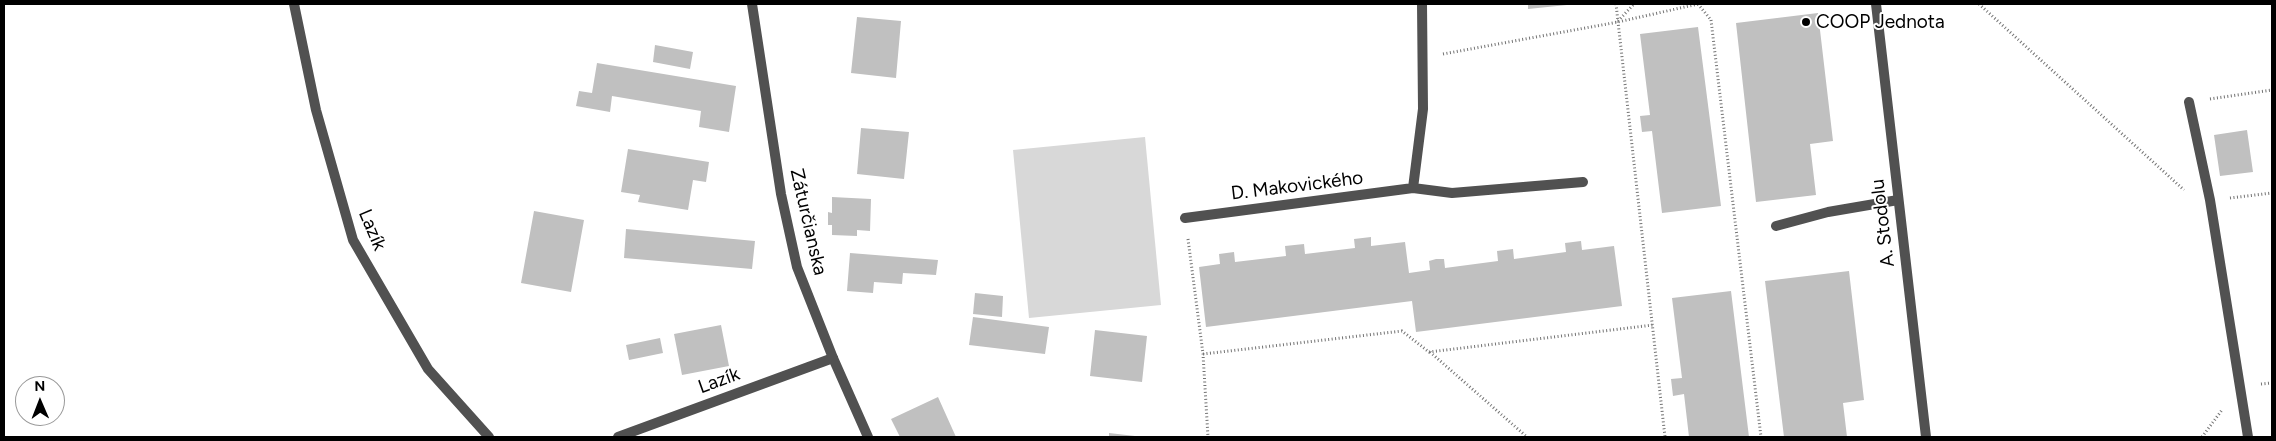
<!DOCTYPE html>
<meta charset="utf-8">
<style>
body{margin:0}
#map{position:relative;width:2276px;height:441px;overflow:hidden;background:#fff;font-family:Figtree,sans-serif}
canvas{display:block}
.frame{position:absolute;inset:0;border:5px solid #000;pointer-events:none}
.north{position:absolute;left:15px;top:376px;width:50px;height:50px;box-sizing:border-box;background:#fff;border:1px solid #999;border-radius:50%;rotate:359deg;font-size:14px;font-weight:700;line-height:20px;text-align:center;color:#000}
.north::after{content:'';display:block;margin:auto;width:18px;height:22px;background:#000;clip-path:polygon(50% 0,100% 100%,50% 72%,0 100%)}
</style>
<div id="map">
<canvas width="2276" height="441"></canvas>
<div class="frame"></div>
<div class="north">N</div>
</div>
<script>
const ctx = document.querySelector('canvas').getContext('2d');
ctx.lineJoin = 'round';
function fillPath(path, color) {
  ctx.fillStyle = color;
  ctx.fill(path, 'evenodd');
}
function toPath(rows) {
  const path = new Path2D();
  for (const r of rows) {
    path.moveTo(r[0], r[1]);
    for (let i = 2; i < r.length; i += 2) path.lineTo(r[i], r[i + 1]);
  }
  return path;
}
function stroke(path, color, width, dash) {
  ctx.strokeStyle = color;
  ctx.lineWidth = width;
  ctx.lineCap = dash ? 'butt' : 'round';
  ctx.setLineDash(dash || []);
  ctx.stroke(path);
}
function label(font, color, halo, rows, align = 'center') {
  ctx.font = font + ' Figtree,sans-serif';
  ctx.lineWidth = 4;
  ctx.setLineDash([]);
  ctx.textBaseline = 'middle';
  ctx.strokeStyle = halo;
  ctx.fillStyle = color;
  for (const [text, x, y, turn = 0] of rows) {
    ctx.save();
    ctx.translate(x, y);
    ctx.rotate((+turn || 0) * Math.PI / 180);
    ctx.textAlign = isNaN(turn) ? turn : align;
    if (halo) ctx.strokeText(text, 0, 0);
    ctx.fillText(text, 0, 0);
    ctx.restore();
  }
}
const green = toPath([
 [1145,137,1161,305,1029,318,1013,150]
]);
const building = toPath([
 [1528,4,1567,4,1567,5,1528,9],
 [1818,13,1833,141,1810,144,1816,195,1756,202,1736,23],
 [857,17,901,21,896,78,851,73],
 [1698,27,1721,206,1662,213,1652,131,1642,132,1640,116,1650,115,1640,34],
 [655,45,693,52,690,69,653,62],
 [597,63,736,86,729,132,699,127,701,111,612,96,610,112,576,106,579,91,592,93],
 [861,128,909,132,904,179,857,174],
 [2247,130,2253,172,2220,176,2214,135],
 [628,149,709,162,706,182,693,180,688,210,638,202,640,195,621,192],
 [832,197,871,199,870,231,857,230,857,236,832,235,832,225,828,225,828,212,832,213],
 [534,211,584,220,571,292,521,283],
 [626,229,755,241,752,269,624,258],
 [1371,237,1371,246,1405,242,1409,273,1430,270,1429,261,1436,259,1444,259,1445,268,1498,261,1497,251,1513,249,1514,259,1566,252,1565,243,1581,241,1582,250,1614,246,1622,306,1416,332,1412,301,1206,327,1199,267,1220,264,1219,254,1234,252,1235,262,1286,256,1285,246,1304,244,1305,254,1355,248,1354,239],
 [850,253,938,260,936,275,903,273,902,284,874,282,873,293,847,291],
 [1849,271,1864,400,1843,403,1847,437,1784,437,1765,281],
 [1731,291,1749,437,1689,437,1684,394,1673,396,1671,379,1682,378,1672,298],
 [975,293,1003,296,1002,317,973,314],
 [973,317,1049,327,1045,354,969,345],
 [721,325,729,366,682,375,674,334],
 [1095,330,1147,336,1142,382,1090,376],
 [660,338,663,353,629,360,626,345],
 [938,397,956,437,900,437,891,419],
 [1109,433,1135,436,1135,437,1109,437]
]);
const path = toPath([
 [1616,4,1665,437],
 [1979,4,2184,190],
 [1711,20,1761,437],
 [1618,21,1634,4],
 [1443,54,1618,22,1698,4],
 [2210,99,2272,90],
 [2230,198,2272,193],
 [1188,239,1203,354,1208,437],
 [1430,352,1527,437],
 [1203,354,1402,331,1429,352,1653,325],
 [2261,384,2272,383],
 [2202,437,2222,410]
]);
const lane = toPath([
 [294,4,316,110,353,240,428,369,489,437],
 [1776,226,1828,212,1898,200],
 [618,437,833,358]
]);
const street = toPath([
 [752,4,781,194,797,267,833,358,868,437],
 [1876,4,1926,437],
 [2189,102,2210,200,2248,437],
 [1413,188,1423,109,1422,4],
 [1185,218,1413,188,1452,193,1583,182]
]);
const pathBridge = toPath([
 [1698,4,1711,20]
]);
const markers = [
 [1806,22,5,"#000"]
];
const poiNames = [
 ["COOP Jednota",1816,22]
];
const streetNames = [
 ["D. Makovického",1297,186,-7],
 ["Záturčianska",808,222,77],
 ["A. Stodolu",1883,223,-97],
 ["Lazík",372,230,67],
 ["Lazík",719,381,-20]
];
fillPath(green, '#d8d8d8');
fillPath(building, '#c0c0c0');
stroke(path, '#737373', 3, [1, 2.5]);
stroke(lane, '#515151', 10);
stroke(street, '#515151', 10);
stroke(pathBridge, '#737373', 3, [1, 2.5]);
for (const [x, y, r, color] of markers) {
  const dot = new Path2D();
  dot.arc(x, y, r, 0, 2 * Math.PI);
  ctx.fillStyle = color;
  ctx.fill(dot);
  stroke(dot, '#fff', 2);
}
label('19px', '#000', '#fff', poiNames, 'left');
label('19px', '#000', '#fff', streetNames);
</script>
